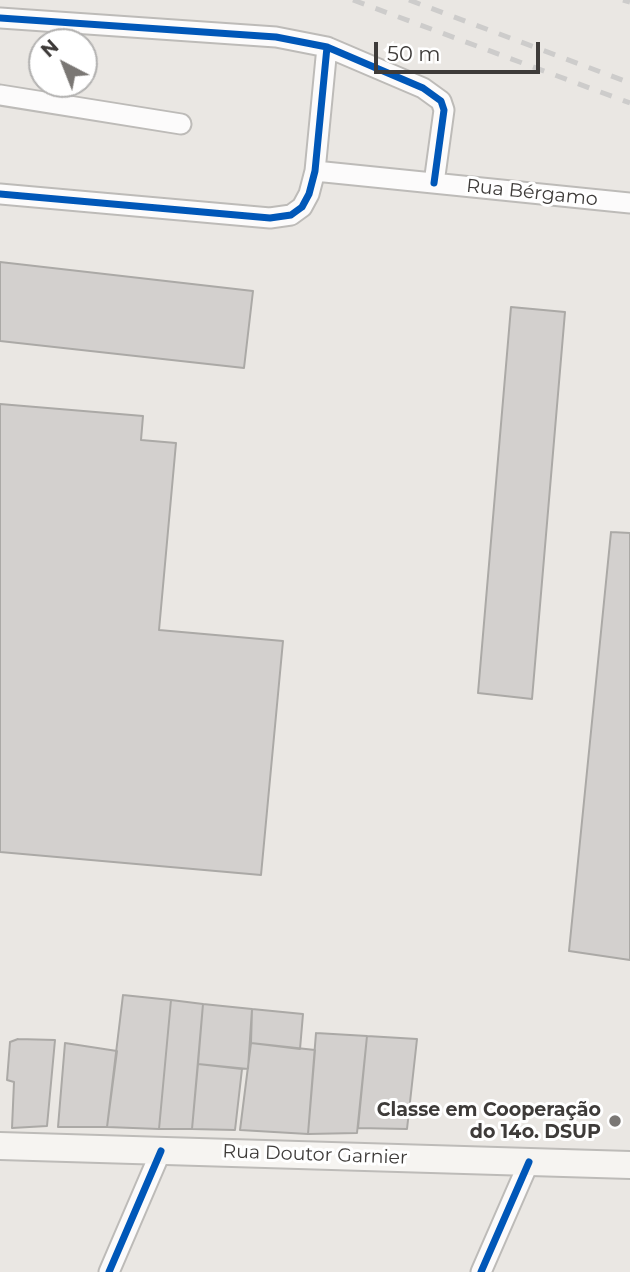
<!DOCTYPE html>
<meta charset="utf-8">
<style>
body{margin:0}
#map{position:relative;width:630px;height:1272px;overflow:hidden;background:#eae7e3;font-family:Montserrat,sans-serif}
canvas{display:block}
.north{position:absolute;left:28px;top:28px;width:70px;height:70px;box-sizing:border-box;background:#fff;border:2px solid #b2b1b0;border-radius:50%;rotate:318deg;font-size:19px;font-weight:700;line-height:28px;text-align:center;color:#3e3b39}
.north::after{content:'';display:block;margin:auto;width:24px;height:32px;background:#7a7774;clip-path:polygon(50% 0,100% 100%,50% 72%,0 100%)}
.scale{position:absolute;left:374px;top:42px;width:166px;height:32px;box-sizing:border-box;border:4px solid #3e3b39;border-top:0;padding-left:9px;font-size:21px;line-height:24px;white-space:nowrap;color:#3e3b39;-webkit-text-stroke:5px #fff;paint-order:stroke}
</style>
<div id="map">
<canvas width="630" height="1272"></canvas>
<div class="north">N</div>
<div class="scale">50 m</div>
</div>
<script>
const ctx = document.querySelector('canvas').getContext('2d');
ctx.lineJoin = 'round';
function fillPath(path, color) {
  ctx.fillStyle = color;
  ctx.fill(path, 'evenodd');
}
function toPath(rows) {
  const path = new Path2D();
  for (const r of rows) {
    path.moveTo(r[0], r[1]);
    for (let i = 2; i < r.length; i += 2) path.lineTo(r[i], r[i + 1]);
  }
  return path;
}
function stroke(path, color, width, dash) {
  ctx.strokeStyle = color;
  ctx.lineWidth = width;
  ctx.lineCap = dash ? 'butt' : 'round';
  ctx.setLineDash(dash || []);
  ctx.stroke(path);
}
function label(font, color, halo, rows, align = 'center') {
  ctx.font = font + ' Montserrat,sans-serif';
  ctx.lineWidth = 6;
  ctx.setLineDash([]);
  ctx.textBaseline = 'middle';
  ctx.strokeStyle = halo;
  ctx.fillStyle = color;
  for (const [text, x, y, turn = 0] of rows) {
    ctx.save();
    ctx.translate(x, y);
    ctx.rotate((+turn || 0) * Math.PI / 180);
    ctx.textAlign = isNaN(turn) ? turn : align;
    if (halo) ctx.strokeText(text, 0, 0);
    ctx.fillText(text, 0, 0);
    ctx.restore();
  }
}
const building = toPath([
 [0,262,253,291,244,368,0,341,0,262],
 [511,307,565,312,532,699,478,693,511,307],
 [0,404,143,416,141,440,176,443,159,630,283,641,261,875,0,852,0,404],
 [611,532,630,533,630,960,569,951,611,532],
 [123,995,171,1000,159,1129,107,1127,123,995],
 [171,1000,203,1004,192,1129,159,1129,171,1000],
 [203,1004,252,1009,248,1069,198,1064,203,1004],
 [252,1009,303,1014,300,1049,251,1043,252,1009],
 [316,1033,367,1036,357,1133,308,1134,316,1033],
 [367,1036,417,1039,407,1129,358,1128,367,1036],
 [18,1039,55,1040,47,1126,12,1128,14,1082,7,1080,10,1042,18,1039],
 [65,1043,117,1051,107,1127,58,1127,65,1043],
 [251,1043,315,1050,308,1134,240,1130,251,1043],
 [198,1064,242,1069,235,1130,192,1129,198,1064]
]);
const street = toPath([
 [0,18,276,37,327,47,423,88,441,101,444,110,434,183],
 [0,95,181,124],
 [315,171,630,203],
 [0,194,270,218,291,215,302,207,309,194,315,171,327,47],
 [109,1272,161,1151],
 [481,1272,529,1162]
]);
const secondary = toPath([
 [0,1146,630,1165]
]);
const rail = toPath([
 [353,0,630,103],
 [409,0,630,83],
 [623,0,630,2]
]);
const cycleway = toPath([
 [0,18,276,37,327,47,423,88,441,101,444,110,434,183],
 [0,194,270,218,291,215,302,207,309,194,315,171,327,47],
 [109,1272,161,1151],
 [481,1272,529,1162]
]);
const markers = [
 [615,1121,7,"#7a7774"]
];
const streetNames = [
 ["Rua Bérgamo",532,193,6],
 ["Rua Doutor Garnier",315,1155,2]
];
const poiNames = [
 ["Classe em Cooperação",601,1110],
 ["do 14o. DSUP",601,1132]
];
fillPath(building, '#d3d0ce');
stroke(building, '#aba9a6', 2);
stroke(street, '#bdbbb8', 23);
stroke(secondary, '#bdbbb8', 30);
stroke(street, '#fcfbfb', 19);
stroke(secondary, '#f6f4f1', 26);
stroke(rail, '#cdcccb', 5, [12, 12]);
stroke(cycleway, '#0057b8', 7);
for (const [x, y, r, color] of markers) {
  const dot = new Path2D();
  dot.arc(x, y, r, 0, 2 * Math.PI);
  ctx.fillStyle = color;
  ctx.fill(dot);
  stroke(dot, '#fff', 2.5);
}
label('19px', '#3e3b39', '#fff', streetNames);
label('bold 19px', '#3e3b39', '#fff', poiNames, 'right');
</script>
